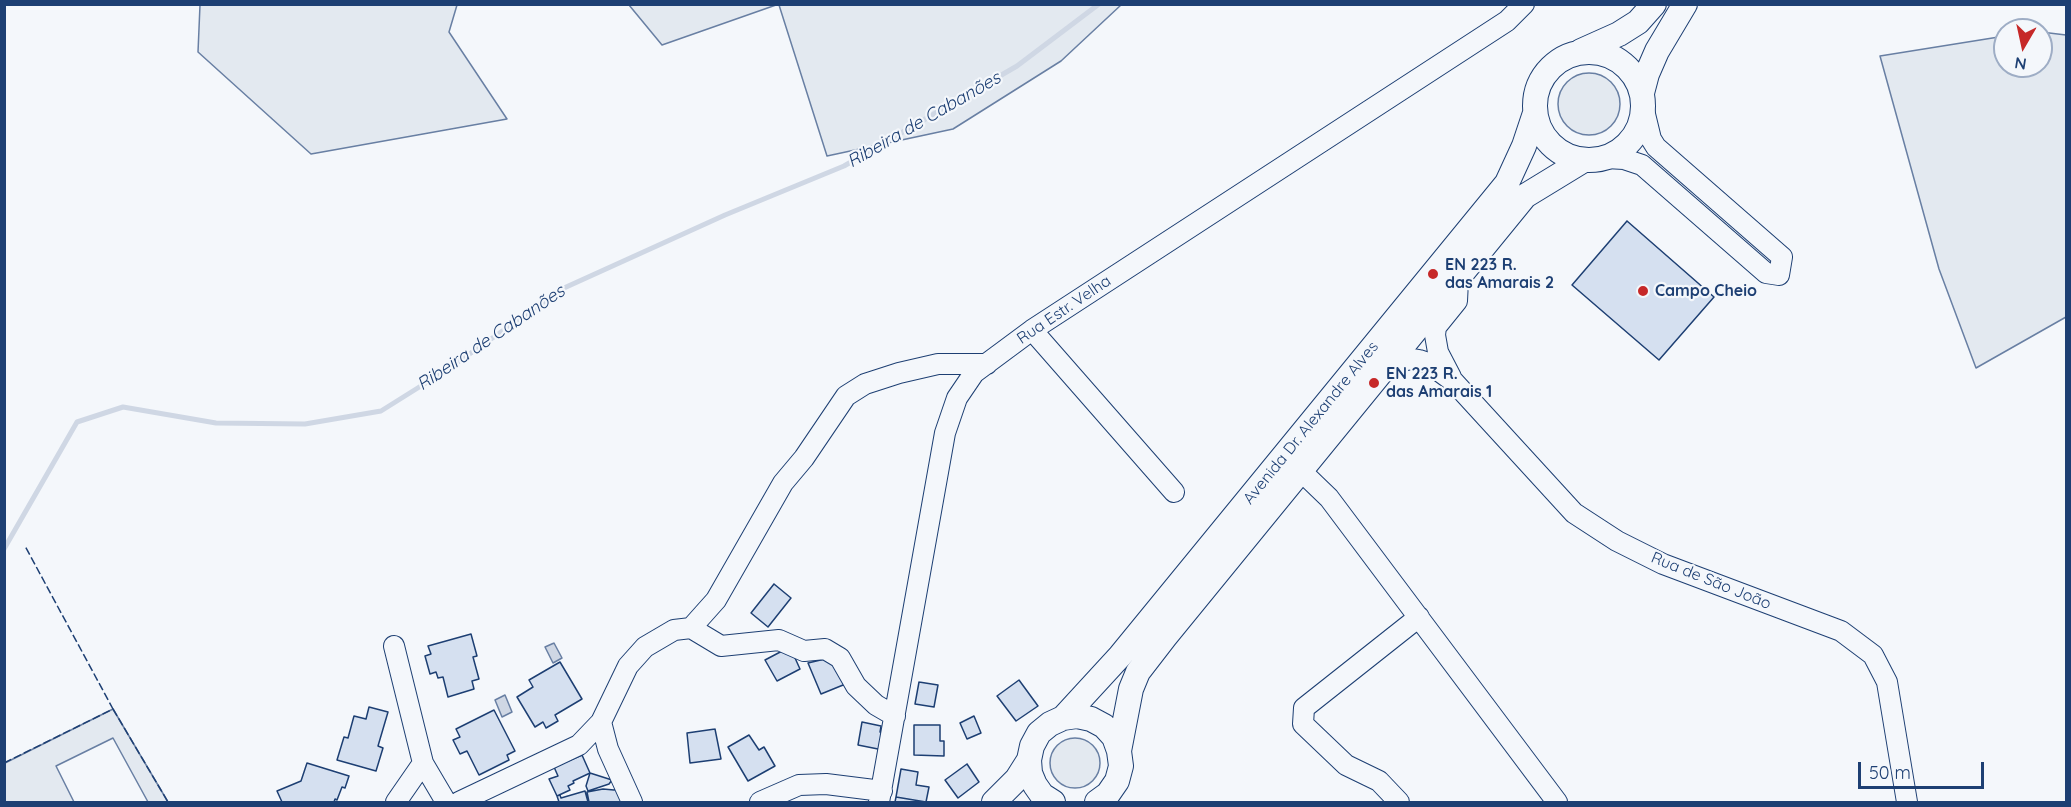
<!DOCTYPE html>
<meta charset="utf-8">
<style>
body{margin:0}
#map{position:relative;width:2071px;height:807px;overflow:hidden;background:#f4f7fb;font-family:Quicksand,sans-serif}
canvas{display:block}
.frame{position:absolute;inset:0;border:6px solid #1d3f73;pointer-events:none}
.north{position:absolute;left:1993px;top:18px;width:60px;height:60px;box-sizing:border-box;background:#f4f7fb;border:2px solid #9eadc5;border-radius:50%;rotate:189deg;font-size:16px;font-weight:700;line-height:24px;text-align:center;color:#1d3f73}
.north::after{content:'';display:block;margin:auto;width:21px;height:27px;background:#c62828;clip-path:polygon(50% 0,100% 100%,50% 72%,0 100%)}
.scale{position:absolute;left:1858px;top:762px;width:126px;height:27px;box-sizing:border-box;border:3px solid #1d3f73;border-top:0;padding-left:8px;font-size:18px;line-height:21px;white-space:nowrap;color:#1d3f73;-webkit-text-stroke:4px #f4f7fb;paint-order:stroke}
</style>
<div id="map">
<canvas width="2071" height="807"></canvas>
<div class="frame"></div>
<div class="north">N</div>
<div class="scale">50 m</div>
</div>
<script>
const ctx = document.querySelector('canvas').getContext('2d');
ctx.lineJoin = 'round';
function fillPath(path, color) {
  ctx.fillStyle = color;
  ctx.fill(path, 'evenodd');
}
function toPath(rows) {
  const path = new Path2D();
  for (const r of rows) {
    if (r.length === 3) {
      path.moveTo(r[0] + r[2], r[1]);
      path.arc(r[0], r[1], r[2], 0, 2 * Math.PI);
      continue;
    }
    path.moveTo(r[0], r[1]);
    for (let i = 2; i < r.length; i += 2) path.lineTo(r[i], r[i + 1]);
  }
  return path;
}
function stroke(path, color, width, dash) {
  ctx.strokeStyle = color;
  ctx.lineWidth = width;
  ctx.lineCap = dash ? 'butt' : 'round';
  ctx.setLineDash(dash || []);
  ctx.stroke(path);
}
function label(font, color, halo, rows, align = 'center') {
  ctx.font = font + ' Quicksand,sans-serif';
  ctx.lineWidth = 4.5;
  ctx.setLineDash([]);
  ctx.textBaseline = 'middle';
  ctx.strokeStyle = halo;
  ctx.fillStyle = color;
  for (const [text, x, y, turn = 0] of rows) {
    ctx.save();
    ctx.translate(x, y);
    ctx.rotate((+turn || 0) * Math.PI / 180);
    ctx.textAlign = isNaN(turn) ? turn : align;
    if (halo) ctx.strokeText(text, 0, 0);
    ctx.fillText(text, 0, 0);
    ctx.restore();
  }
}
const green = toPath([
 [200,5,457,5,449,32,507,119,311,154,198,52,200,5],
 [629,5,776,5,662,45,629,5],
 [779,5,779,4,1121,5,1061,61,953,129,827,156,779,5],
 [2041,32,2066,35,2066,317,1976,368,1939,269,1880,56,2005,36,2005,66,2041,66,2041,32],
 [1589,104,31],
 [113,709,168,802,148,802,113,738,56,766,74,802,5,802,5,763,113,709],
 [1075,763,25]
]);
const water = toPath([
 [554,643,562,658,553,663,545,647,554,643],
 [505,695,512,712,502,717,495,700,505,695]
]);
const stream = toPath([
 [4,549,77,422,123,407,216,423,305,424,381,411,448,369,564,288,725,215,844,166,1017,66,1099,4]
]);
const building = toPath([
 [1627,221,1714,297,1659,360,1572,285,1627,221],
 [774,584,791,598,768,627,751,613,774,584],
 [471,634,477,656,473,657,479,679,472,681,474,689,448,697,443,677,438,678,436,672,430,674,425,656,431,654,428,646,471,634],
 [784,650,795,658,800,669,777,681,765,660,784,650],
 [829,658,848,683,821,694,808,663,829,658],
 [560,662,582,699,555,715,558,721,546,728,543,722,535,727,517,697,533,687,529,680,560,662],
 [1019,680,1038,706,1016,721,997,696,1019,680],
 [919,682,938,685,934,707,915,704,919,682],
 [369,707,388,712,378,746,383,748,376,771,337,760,344,737,348,738,354,716,366,719,369,707],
 [494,710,515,751,507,755,509,760,479,775,467,751,460,754,453,740,460,737,456,729,494,710],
 [974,716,981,733,967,739,960,723,974,716],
 [862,722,881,726,880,732,886,733,883,750,858,745,862,722],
 [914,725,940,725,940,741,944,741,944,756,914,755,914,725],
 [715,729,721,759,690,763,687,733,715,729],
 [749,735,759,750,764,747,775,766,748,781,728,747,749,735],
 [582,755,590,773,573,781,574,783,568,786,570,790,557,796,549,779,558,776,554,767,582,755],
 [307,763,349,776,345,788,342,787,337,800,335,799,334,802,282,802,277,791,301,781,307,763],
 [967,764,979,782,958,798,945,780,967,764],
 [901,769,918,772,916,785,929,787,926,802,896,797,901,769],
 [590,773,612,780,609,784,588,791,586,786,590,773],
 [619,788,624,802,589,802,587,792,603,789,614,790,619,788],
 [585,791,588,802,559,802,557,796,560,795,561,798,585,791],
 [896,797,926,802,895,802,896,797]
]);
const minor = toPath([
 [1606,158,1624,159,1642,165,1766,273,1779,275,1782,257,1656,147,1651,139,1644,110],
 [1032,330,1174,492],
 [1390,363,1413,359,1419,360,1428,363,1454,382,1574,513,1617,541,1663,564,1841,631,1873,655,1887,682,1907,802],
 [1451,377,1438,352,1435,335,1436,327,1457,301,1458,281],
 [1301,471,1329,498,1557,802],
 [691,628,716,600,783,483,804,458,846,396,865,384,899,373,938,364,987,364],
 [394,646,423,763,446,802],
 [601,722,608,749,632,802],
 [396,802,423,763],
 [459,802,579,745,601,722,628,666,645,647,674,630,691,628,721,646,779,640,804,651,825,649,840,658,856,686,876,705,895,716],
 [760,802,799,785,826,784,882,791],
 [879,802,945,433,957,398,974,373,1032,330,1507,21,1524,4],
 [1399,802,1379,781,1346,765,1303,724,1304,708,1419,617]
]);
const major = toPath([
 [1581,51,1619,34,1638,22,1654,4],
 [1589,106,54],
 [1642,93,1647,74,1657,51,1685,4],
 [1063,718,1120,656,1507,183,1524,146,1535,113],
 [1119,751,1131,689,1138,672,1165,637,1525,196,1584,160],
 [994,802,1017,779,1029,760],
 [1053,802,1042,795,1035,785,1030,773,1029,760,1032,746,1039,733,1050,724,1063,718,1077,716,1091,719,1104,726,1114,737,1119,751,1121,766,1117,781,1108,794,1097,802]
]);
const fence = toPath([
 [113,709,168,802],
 [4,763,113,709,25,546]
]);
const markers = [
 [1433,274,6,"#c62828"],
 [1643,291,6,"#c62828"],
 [1374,383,6,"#c62828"]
];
const poiNames = [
 ["EN 223 R.",1445,265],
 ["das Amarais 2",1445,283],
 ["Campo Cheio",1655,291],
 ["EN 223 R.",1386,374],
 ["das Amarais 1",1386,392]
];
const streetNames = [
 ["Rua Estr. Velha",1064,310,-34],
 ["Avenida Dr. Alexandre Alves",1311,423,-51],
 ["Rua de São João",1711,581,22]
];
const waterNames = [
 ["Ribeira de Cabanões",924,120,-30],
 ["Ribeira de Cabanões",491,338,-34]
];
fillPath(green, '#e3e9f0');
stroke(green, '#687fa3', 1.5);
fillPath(water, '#cfd7e4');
stroke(water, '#687fa3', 1.5);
stroke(stream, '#cfd7e4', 5);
fillPath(building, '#d5e0f0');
stroke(building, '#1d3f73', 1.5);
stroke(minor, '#1d3f73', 22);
stroke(major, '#1d3f73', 26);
stroke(minor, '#f4f7fb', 20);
stroke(major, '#f4f7fb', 24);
stroke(fence, '#1d3f73', 1.5, [8, 3]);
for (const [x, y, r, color] of markers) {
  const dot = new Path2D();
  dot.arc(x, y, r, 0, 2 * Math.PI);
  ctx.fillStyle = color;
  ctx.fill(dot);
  stroke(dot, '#f4f7fb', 2);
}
label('bold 16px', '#1d3f73', '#f4f7fb', poiNames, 'left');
label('16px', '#1d3f73', '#f4f7fb', streetNames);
label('italic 18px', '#1d3f73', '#f4f7fb', waterNames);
</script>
